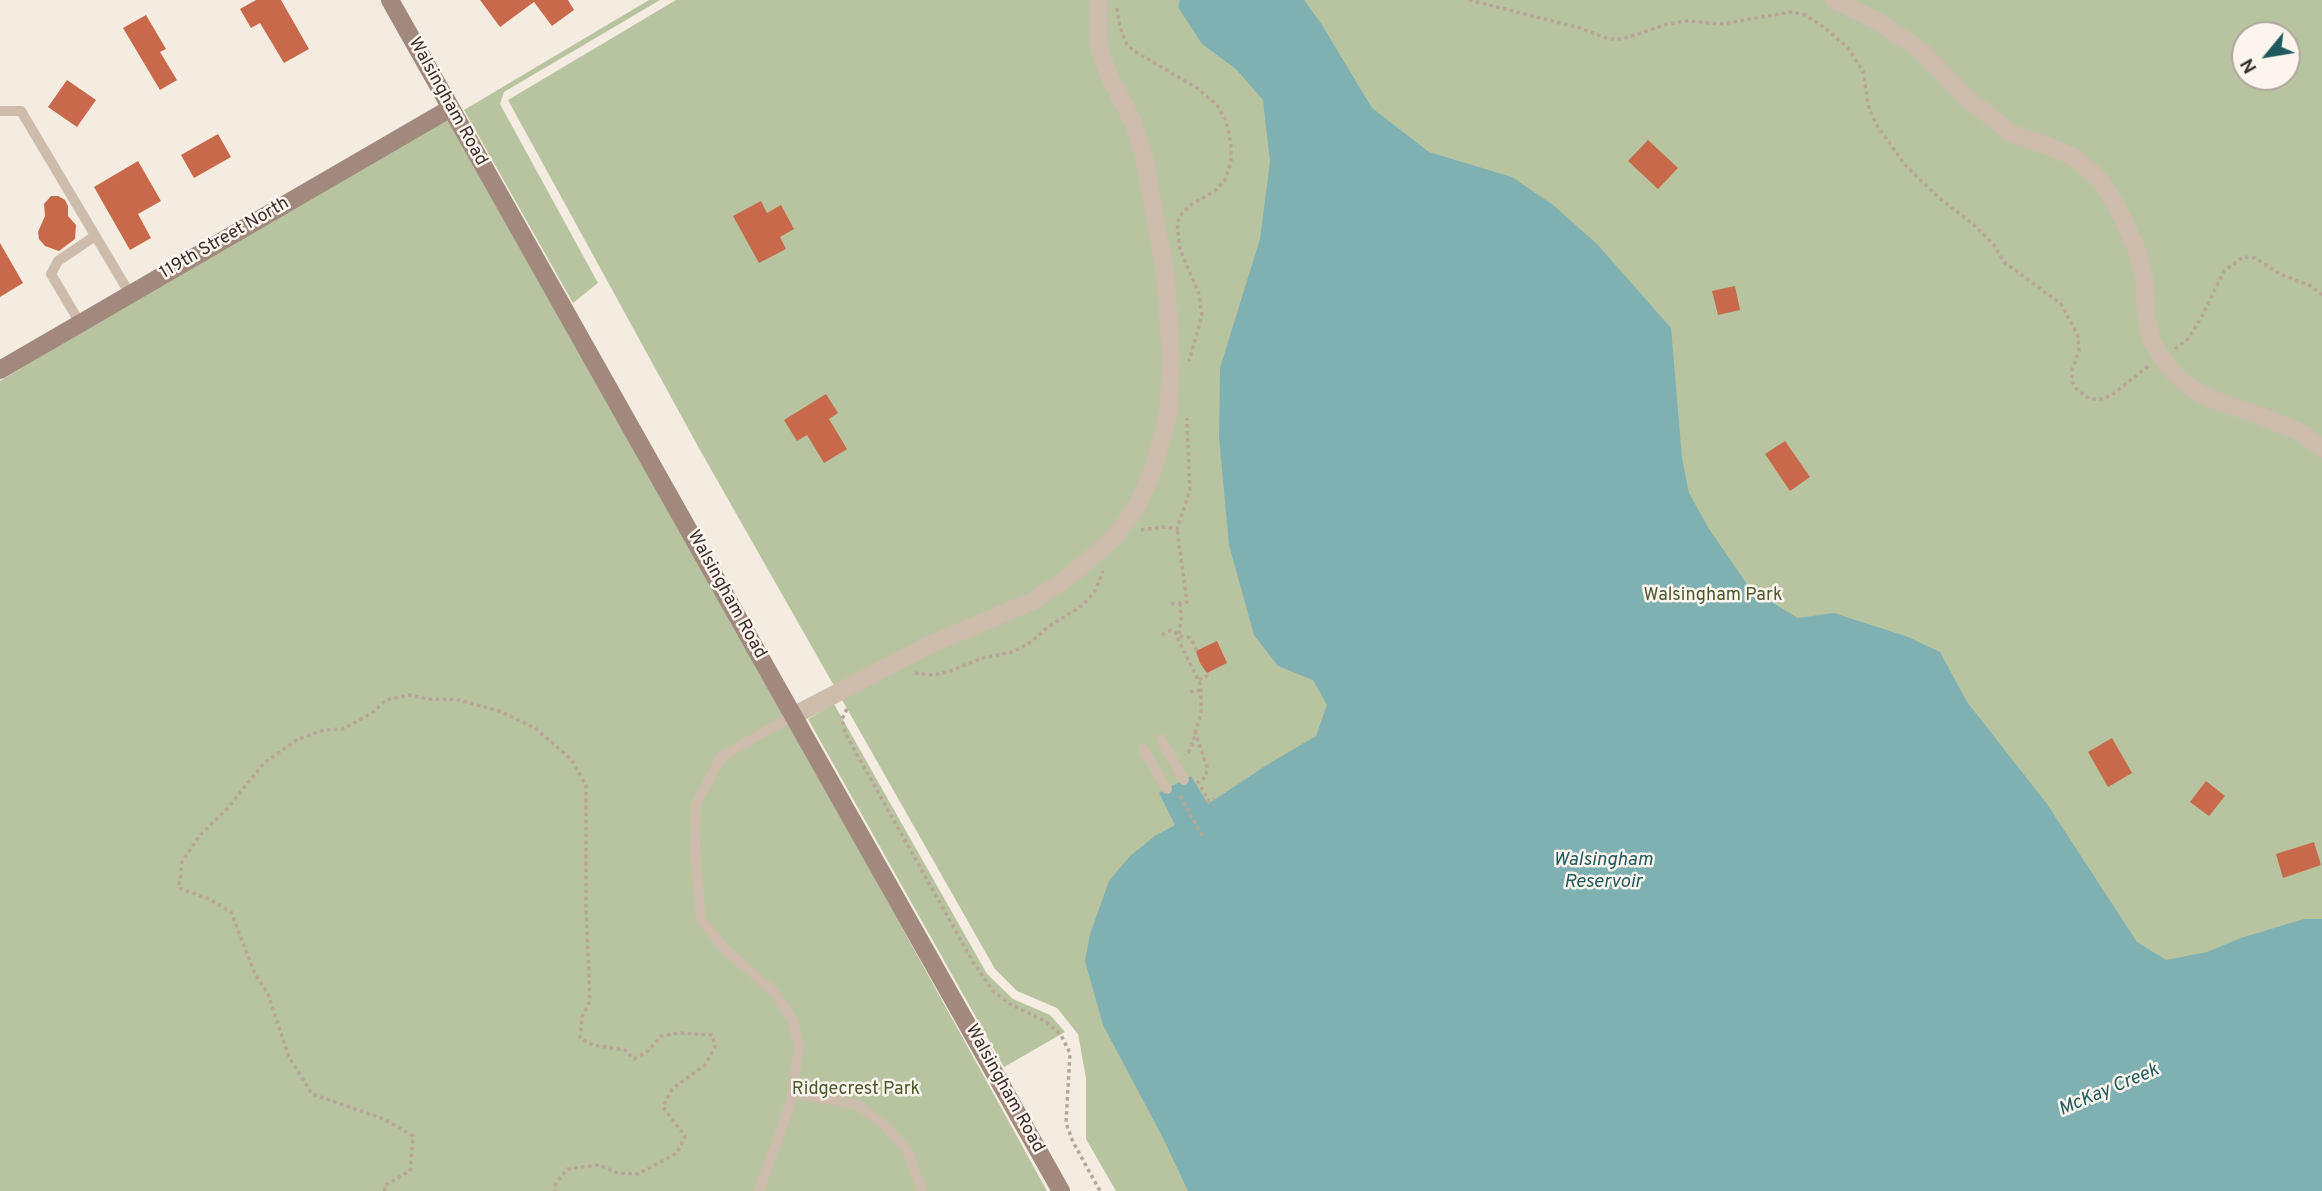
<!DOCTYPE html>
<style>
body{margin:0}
#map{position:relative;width:2322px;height:1191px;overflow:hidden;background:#f4ebe1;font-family:Overpass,sans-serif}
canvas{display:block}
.north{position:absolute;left:2231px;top:21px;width:70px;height:70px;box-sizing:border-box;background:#fbf5ee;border:2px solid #aea6a0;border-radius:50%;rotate:240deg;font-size:19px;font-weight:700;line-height:28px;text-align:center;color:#3b302b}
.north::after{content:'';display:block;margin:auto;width:24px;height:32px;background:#1f5a5e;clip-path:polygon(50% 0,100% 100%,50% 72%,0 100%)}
</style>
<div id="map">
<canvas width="2322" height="1191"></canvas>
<div class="north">N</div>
</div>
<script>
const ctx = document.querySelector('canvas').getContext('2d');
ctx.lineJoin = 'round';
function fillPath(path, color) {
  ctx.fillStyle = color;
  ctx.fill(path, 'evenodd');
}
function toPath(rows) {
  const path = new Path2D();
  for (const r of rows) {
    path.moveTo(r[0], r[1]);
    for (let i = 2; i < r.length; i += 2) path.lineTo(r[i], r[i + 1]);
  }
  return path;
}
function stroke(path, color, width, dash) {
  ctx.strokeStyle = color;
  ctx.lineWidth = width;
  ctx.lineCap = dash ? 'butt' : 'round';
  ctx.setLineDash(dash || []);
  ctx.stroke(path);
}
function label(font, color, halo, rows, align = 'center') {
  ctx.font = font + ' Overpass,sans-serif';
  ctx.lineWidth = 5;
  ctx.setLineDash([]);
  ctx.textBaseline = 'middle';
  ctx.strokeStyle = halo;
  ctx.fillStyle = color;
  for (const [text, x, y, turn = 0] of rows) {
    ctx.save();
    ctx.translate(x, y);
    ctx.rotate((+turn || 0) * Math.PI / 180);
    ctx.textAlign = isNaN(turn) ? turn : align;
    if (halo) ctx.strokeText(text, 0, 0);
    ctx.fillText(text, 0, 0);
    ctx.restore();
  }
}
const green = toPath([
 [649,0,660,0,504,92,500,104,598,283,573,303,464,110],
 [676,0,2322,0,2322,1191,1116,1191,1086,1139,1086,1078,1078,1034,1057,1008,1017,991,995,969,700,450,508,100],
 [2245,35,2287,35,2287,77,2245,77],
 [451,108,1047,1191,0,1191,0,381],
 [834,704,987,974,1013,999,1050,1015,1065,1032,1004,1067,808,719]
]);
const water = toPath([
 [1180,0,1304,0,1322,25,1372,108,1429,152,1512,177,1553,205,1597,244,1671,328,1682,458,1689,493,1709,529,1751,590,1798,618,1834,613,1908,637,1940,652,1967,702,2047,804,2137,942,2166,960,2207,952,2241,938,2304,919,2322,919,2322,1191,1188,1191,1162,1136,1103,1025,1085,961,1090,934,1109,881,1130,856,1155,836,1175,825,1159,793,1191,776,1208,804,1270,763,1316,736,1327,705,1313,680,1278,666,1254,635,1229,545,1219,437,1220,368,1260,239,1270,162,1263,100,1236,69,1202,44,1178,7]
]);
const building = toPath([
 [256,0,281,0,309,49,284,63,260,23,251,28,240,9],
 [480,0,568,0,574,10,552,26,534,2,500,27],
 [146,15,166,49,160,52,177,80,160,90,123,28],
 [67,80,96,100,77,127,48,107],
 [218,134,231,157,194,178,181,155],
 [1648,140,1678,168,1658,189,1628,161],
 [138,161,161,201,138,214,151,238,130,250,94,187],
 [51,196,58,196,65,200,68,206,68,216,76,225,75,239,59,251,45,246,39,239,38,232,45,216,44,204],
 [761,201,767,213,781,205,794,229,780,237,786,249,759,263,733,216],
 [0,243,23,283,0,297],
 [1735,286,1740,310,1718,315,1712,291],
 [826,394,838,413,829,419,847,449,824,463,807,435,797,441,784,420],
 [1785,441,1810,477,1790,491,1765,454],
 [1217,641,1227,663,1207,673,1200,663,1196,651],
 [2112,738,2132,773,2108,787,2088,752],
 [2206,781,2225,796,2209,816,2190,802],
 [2314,842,2321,865,2283,878,2276,854]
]);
const path = toPath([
 [1469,0,1580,28,1609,39,1622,39,1668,24,1686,21,1722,24,1791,12,1805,15,1825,28,1847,47,1863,71,1869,109,1878,127,1906,166,1938,197,1973,224,1994,245,2004,262,2061,304,2078,336,2079,351,2072,370,2072,382,2078,391,2090,399,2102,399,2112,395,2148,366],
 [1117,8,1120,27,1127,45,1134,51,1197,88,1217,105,1226,121,1231,144,1231,162,1225,180,1215,191,1192,204,1182,213,1177,223,1180,249,1199,294,1202,316,1189,361],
 [2175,349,2188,339,2202,316,2224,271,2243,257,2255,258,2280,274,2311,286,2322,295],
 [1141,530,1164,527,1177,529,1190,490,1187,418],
 [1180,603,1181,620,1178,639,1201,686,1201,713,1191,749,1185,755],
 [1171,604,1187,602,1177,529],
 [1162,635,1171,630,1180,636,1188,637,1192,640,1197,652],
 [915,673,933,675,948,672,982,658,1013,652,1031,642,1048,627,1083,605,1095,591,1103,571],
 [1199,680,1207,676,1206,671],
 [1190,692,1200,690],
 [847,709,842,719,845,733,973,962,993,991,1010,1004,1045,1021,1061,1035,1070,1053,1066,1123,1073,1142,1100,1191],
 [1195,731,1207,767,1206,777,1198,782,1209,801,1214,798],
 [1180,796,1203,837],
 [385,1191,384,1186,410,1171,413,1136,384,1119,312,1094,289,1057,268,994,255,974,231,912,209,899,179,888,182,862,200,835,226,810,264,763,298,739,324,730,343,729,372,713,386,700,410,695,428,699,459,700,499,711,535,728,571,759,586,785,586,906,590,1001,582,1017,580,1038,593,1045,625,1050,634,1059,648,1051,661,1036,679,1033,712,1035,715,1047,705,1065,672,1089,663,1107,685,1136,677,1153,638,1174,618,1173,599,1165,568,1169,556,1182,555,1191]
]);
const lane = toPath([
 [0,111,21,111,130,294],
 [80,323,51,274,58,261,95,236],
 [1161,739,1184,780],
 [1143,749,1167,789],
 [793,1093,858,1105,884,1125,907,1150,922,1191],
 [759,1191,791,1102,799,1046,792,1019,774,992,724,948,701,920,695,851,696,804,722,756,793,716]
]);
const street = toPath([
 [1834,0,1875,20,1924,53,1969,100,2012,134,2046,145,2076,158,2101,181,2117,207,2135,245,2144,276,2146,316,2152,342,2168,367,2187,386,2213,400,2259,415,2304,434,2322,449],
 [793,716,929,645,1035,600,1076,571,1114,537,1135,510,1152,473,1168,416,1171,362,1166,279,1144,156,1132,120,1110,78,1098,45,1098,0]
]);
const secondary = toPath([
 [390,0,1061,1191],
 [0,370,451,108]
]);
const streetNames = [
 ["Walsingham Road",447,102,61],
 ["119th Street North",225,239,-30],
 ["Walsingham Road",726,595,61],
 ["Walsingham Road",1004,1089,61]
];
const parkNames = [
 ["Walsingham Park",1713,596],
 ["Ridgecrest Park",856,1090]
];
const waterNames = [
 ["Walsingham",1603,861],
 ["Reservoir",1603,883],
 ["McKay Creek",2109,1091,-23]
];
fillPath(green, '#b8c4a0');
fillPath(water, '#7fb0b2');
fillPath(building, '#c8694b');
stroke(path, '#b9a596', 3.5, [3.5, 3.5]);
stroke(lane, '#cdbbac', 10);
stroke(street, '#cdbbac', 18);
stroke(secondary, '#a18a7d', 18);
label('18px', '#3b302b', '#fbf5ee', streetNames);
label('18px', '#4a5a2e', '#fbf5ee', parkNames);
label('italic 19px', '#1f5a5e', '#fbf5ee', waterNames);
</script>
